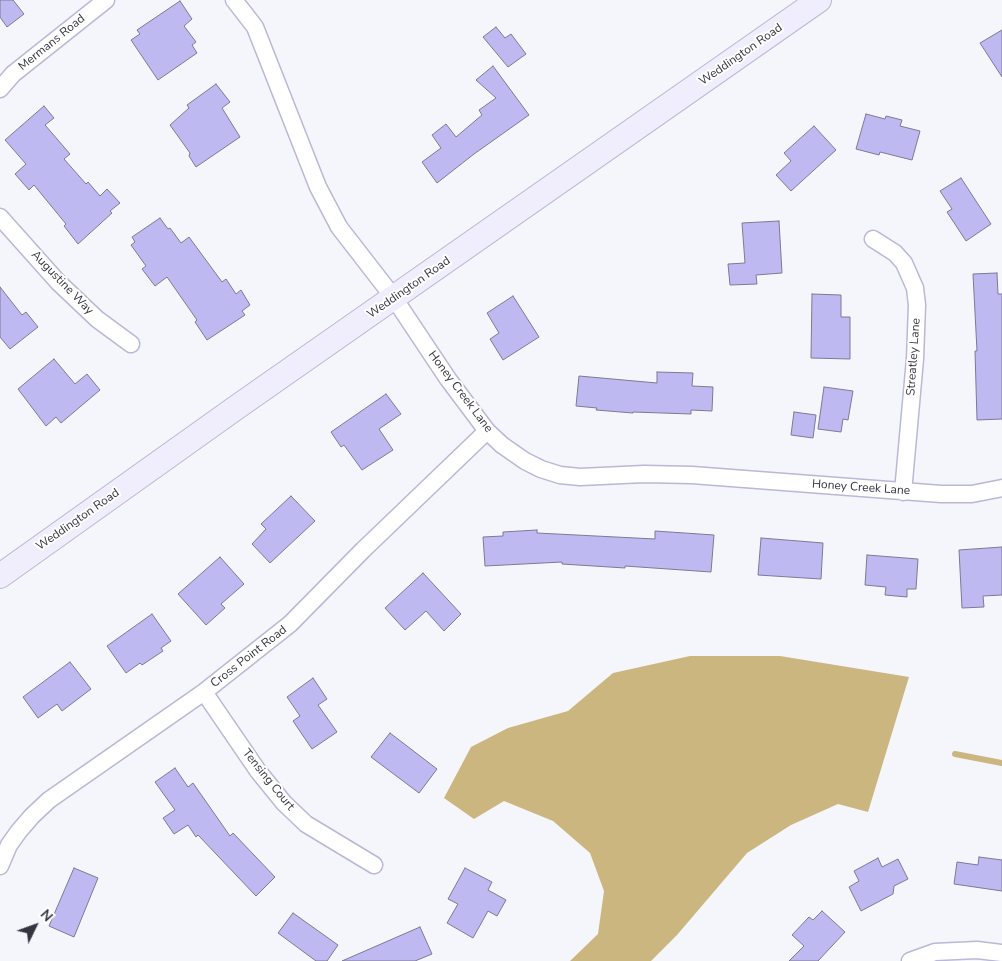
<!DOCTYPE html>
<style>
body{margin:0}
#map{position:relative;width:1002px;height:961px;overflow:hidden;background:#f5f5fc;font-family:"Nunito Sans",sans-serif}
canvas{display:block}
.north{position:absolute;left:10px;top:901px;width:50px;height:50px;-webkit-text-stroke:4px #fff;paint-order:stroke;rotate:48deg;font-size:14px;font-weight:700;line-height:20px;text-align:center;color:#353441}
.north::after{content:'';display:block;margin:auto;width:18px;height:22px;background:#353441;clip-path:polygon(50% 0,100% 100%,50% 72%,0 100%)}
</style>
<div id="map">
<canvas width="1002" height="961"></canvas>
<div class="north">N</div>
</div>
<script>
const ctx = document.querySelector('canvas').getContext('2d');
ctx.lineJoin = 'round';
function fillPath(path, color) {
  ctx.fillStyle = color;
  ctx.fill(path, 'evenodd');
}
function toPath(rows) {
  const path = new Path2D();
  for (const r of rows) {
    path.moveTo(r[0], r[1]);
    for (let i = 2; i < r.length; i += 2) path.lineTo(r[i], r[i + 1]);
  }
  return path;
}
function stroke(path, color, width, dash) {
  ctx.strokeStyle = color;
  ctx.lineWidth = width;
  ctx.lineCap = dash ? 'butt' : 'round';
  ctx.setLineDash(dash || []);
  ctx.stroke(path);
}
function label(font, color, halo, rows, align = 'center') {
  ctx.font = font + ' "Nunito Sans",sans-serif';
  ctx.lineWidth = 4;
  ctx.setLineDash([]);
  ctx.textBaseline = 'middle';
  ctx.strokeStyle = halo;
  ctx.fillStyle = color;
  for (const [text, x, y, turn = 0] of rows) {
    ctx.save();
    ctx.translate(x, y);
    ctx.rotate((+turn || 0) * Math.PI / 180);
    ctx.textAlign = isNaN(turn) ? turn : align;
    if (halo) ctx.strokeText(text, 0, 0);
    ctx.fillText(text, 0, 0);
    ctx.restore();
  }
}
const water = toPath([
 [690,656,780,656,909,677,868,812,838,804,791,825,747,853,677,935,651,961,570,961,598,934,604,891,590,853,553,821,504,801,474,819,444,798,471,747,508,728,568,711,613,673]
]);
const stream = toPath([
 [955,754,1002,763]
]);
const building = toPath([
 [0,0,13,0,24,14,7,27,0,17,0,0],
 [180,1,192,19,184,26,196,42,192,45,197,53,158,80,131,40,140,34,137,30,180,1],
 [496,27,505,38,511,34,526,54,508,67,483,37,496,27],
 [1002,30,1002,77,980,43,1002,30],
 [493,66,529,115,474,154,437,183,422,162,441,148,432,135,446,124,456,137,482,115,479,110,496,98,476,80,493,66],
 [216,84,230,102,222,108,240,137,196,167,189,156,190,153,170,125,189,108,187,105,216,84],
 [44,106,54,118,45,125,70,154,64,159,86,184,88,182,100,196,107,189,120,203,110,211,112,213,78,244,64,226,66,224,34,185,29,190,15,174,26,164,5,140,44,106],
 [866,114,885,119,886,116,902,120,900,126,920,131,912,160,880,152,879,155,856,149,866,114],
 [814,126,836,150,791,191,776,175,791,161,784,153,814,126],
 [961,178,991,224,966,241,947,212,952,209,940,191,961,178],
 [160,218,168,229,170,228,181,243,189,237,222,282,226,279,236,294,241,290,250,305,242,311,245,315,207,340,195,322,197,320,167,277,155,286,142,269,146,266,131,245,135,242,132,237,160,218],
 [779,221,782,273,756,275,757,284,730,285,728,264,745,263,742,223,779,221],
 [997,273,998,294,1002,294,1002,419,977,420,975,351,977,351,973,274,997,273],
 [0,287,22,315,26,312,38,327,10,349,0,337,0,287],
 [812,294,841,295,841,317,850,317,850,359,811,358,812,294],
 [513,296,539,337,503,360,490,339,499,333,487,313,513,296],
 [54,359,75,384,87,374,100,390,61,423,56,417,46,426,18,389,54,359],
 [657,372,693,373,692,386,713,387,712,411,691,410,691,414,633,412,633,413,596,410,597,408,576,406,579,376,657,383,657,372],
 [824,387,853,391,848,420,843,419,841,432,818,429,824,387],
 [386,394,401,414,379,429,393,450,362,470,344,445,341,447,331,432,386,394],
 [794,412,816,415,813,438,791,435,794,412],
 [291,496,315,521,270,563,252,544,266,529,261,524,291,496],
 [537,530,537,533,655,539,655,531,714,535,711,572,625,566,625,568,562,564,562,562,485,566,483,537,503,536,503,532,537,530],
 [761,538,823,543,821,579,758,575,761,538],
 [1002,547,1002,595,983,596,984,607,962,608,959,550,1002,547],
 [867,555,918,559,916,589,907,589,907,597,885,595,886,587,865,585,867,555],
 [220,557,244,584,221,604,225,608,206,625,178,594,220,557],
 [423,573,461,614,444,631,426,611,405,630,385,608,423,573],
 [152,614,171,641,161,648,163,651,142,665,140,663,126,673,107,646,152,614],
 [70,662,91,689,62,711,57,704,38,718,23,697,70,662],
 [313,678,327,699,318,705,337,732,312,749,293,721,300,716,287,697,313,678],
 [390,733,437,769,419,793,371,757,390,733],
 [175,768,188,787,193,783,230,836,233,833,275,877,256,896,198,835,196,837,188,825,174,834,163,818,175,810,155,782,175,768],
 [979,857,1002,860,1002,891,954,884,957,862,978,865,979,857],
 [878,858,882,867,898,859,908,879,894,886,893,894,861,911,849,887,859,881,854,871,878,858],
 [74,868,98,878,74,937,49,926,74,868],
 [465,868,492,882,488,890,506,900,497,916,488,911,473,938,447,923,458,904,448,899,465,868],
 [822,911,845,932,818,961,789,961,804,946,792,935,809,917,813,920,822,911],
 [293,913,338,945,327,961,316,961,278,933,293,913],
 [420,927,432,954,415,961,342,961,420,927]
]);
const street = toPath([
 [234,0,255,27,318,187,339,227,394,298,448,379,487,431,502,445,525,461,541,469,560,475,580,477,644,474,692,475,941,494,972,494,1002,488],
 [0,89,13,74,106,0],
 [0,217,58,282,97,319,131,344],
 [873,239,895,253,904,263,915,288,917,305,915,359,903,492],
 [204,692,258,771,284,803,306,824,374,865],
 [0,866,9,845,19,831,32,816,49,800,204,692,290,624,363,550,487,431],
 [910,961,935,952,977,950,1002,953]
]);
const secondary = toPath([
 [0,576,237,407,819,0]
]);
const streetNames = [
 ["Mermans Road",52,43,-39],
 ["Weddington Road",741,55,-35],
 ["Augustine Way",62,283,46],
 ["Weddington Road",409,288,-35],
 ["Streatley Lane",914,357,-86],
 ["Honey Creek Lane",460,392,53],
 ["Honey Creek Lane",861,488,4],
 ["Weddington Road",78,520,-35],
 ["Cross Point Road",249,657,-38],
 ["Tensing Court",268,780,51]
];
fillPath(water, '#ccb67f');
stroke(stream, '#ccb67f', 6);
fillPath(building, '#beb9f0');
stroke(building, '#7c7997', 1);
stroke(street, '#bab7d8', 19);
stroke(secondary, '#bab7d8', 26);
stroke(street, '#fff', 16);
stroke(secondary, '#f0eefc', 24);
label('12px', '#353441', '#fff', streetNames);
</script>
